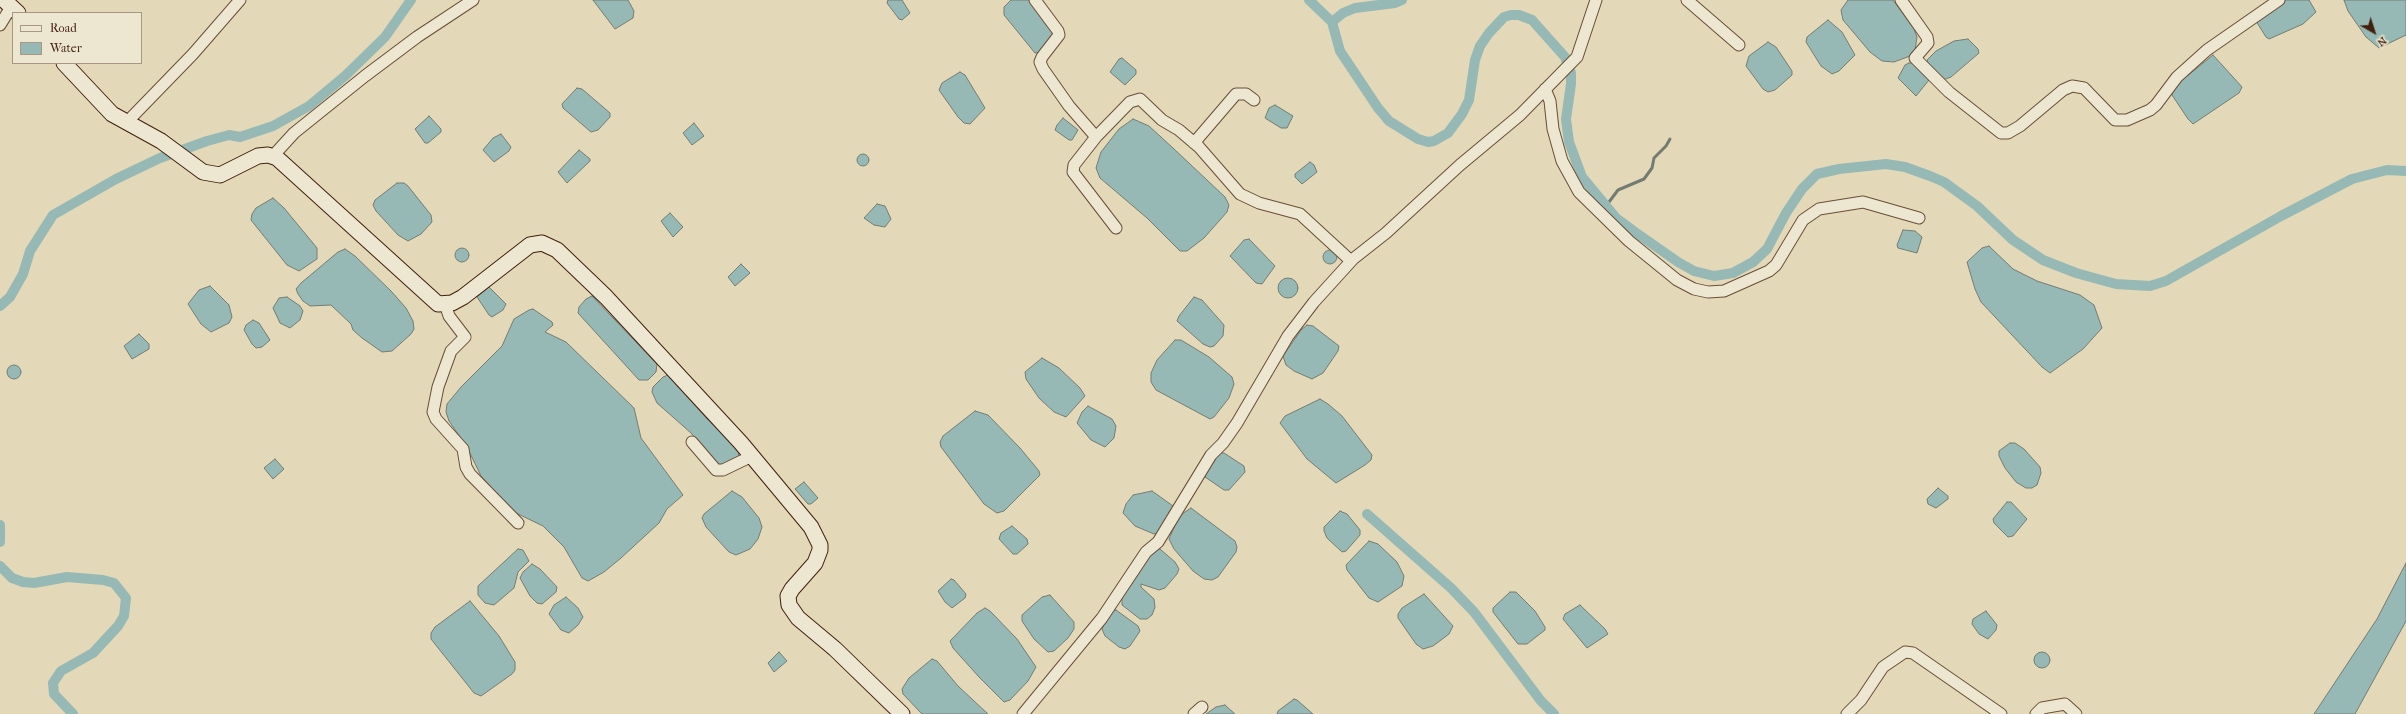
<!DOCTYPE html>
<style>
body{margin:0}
#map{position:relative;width:2406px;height:714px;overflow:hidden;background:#e3d9b8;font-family:"IM FELL French Canon",serif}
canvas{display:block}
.legend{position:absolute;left:12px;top:12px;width:130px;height:52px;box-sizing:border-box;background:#ede6d1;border:1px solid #a89783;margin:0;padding:5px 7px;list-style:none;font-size:12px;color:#40200d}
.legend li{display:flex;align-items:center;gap:8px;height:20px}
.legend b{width:20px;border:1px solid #a89783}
.north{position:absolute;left:2354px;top:12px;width:40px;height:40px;-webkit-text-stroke:3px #ede6d1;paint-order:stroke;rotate:141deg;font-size:11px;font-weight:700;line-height:16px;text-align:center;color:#40200d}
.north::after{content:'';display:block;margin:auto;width:14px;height:18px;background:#40200d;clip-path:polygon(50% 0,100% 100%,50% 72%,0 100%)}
</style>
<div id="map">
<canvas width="2406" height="714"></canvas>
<ul class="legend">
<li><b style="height:5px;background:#ede6d1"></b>Road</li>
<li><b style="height:11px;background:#96b9b5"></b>Water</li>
</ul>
<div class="north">N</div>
</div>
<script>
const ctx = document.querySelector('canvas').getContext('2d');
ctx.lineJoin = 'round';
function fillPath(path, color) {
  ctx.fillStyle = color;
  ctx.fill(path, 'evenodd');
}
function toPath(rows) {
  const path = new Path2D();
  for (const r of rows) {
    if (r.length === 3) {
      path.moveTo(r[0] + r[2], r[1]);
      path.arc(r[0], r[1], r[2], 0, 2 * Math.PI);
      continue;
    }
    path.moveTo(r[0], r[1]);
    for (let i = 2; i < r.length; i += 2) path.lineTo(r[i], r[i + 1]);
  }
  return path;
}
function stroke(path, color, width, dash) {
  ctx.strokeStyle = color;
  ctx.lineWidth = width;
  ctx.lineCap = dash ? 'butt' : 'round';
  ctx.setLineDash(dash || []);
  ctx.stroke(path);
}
const water = toPath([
 [593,0,628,0,634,11,633,18,615,29,593,0],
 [888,0,902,0,910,13,902,20,899,19,887,3,888,0],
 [1011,0,1030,0,1055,34,1040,52,1035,53,1004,15,1004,7,1011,0],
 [1848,0,1893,0,1914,29,1917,37,1915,51,1910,56,1894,62,1882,61,1870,52,1843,20,1841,10,1848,0],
 [2283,0,2309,0,2316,12,2303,24,2269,39,2266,37,2256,21,2283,0],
 [2344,0,2406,0,2406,35,2379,48,2366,37,2348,11,2344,0],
 [1828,20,1842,32,1855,55,1839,71,1832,74,1821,66,1806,42,1807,37,1828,20],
 [1968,39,1978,49,1979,53,1951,77,1943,80,1928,63,1927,60,1936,51,1954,41,1968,39],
 [1768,42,1776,47,1792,71,1792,75,1775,90,1768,92,1763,89,1746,66,1749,56,1768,42],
 [2213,55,2242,87,2239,93,2193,124,2188,119,2172,95,2172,92,2176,85,2213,55],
 [1122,58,1136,70,1136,74,1125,85,1110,72,1119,59,1122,58],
 [1909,63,1912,63,1929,80,1916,96,1898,78,1905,65,1909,63],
 [960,72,965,75,985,108,970,124,964,123,958,117,939,90,942,83,960,72],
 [577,88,582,89,610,113,610,117,598,130,591,132,563,108,562,104,577,88],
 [1275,105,1293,116,1287,128,1281,128,1265,118,1269,108,1275,105],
 [429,116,441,129,441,132,428,143,425,143,415,129,429,116],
 [1063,118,1078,130,1072,140,1069,140,1055,130,1057,125,1063,118],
 [1133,119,1149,126,1173,148,1225,197,1229,205,1227,212,1204,238,1187,251,1180,251,1147,218,1100,178,1096,168,1101,152,1119,129,1133,119],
 [694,123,704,136,692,145,683,133,694,123],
 [501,134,511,147,509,151,494,162,483,150,493,138,501,134],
 [579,150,590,159,590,161,567,183,558,172,579,150],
 [863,160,6],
 [1310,162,1314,165,1317,172,1302,184,1295,177,1295,174,1310,162],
 [397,183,404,183,408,186,431,215,432,222,421,234,408,241,398,235,376,211,373,205,375,200,397,183],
 [273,198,284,208,317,248,317,259,299,271,287,265,251,220,252,214,256,208,273,198],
 [877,204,885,206,891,219,885,227,874,225,864,218,877,204],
 [670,213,683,227,673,237,661,221,670,213],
 [1903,230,1915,231,1922,237,1917,253,1898,248,1897,245,1903,230],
 [1249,239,1275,266,1262,284,1256,283,1230,256,1244,240,1249,239],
 [1989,246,2013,269,2037,281,2080,295,2094,305,2102,328,2083,349,2050,373,2042,367,1981,302,1975,289,1967,262,1982,248,1989,246],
 [462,255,7],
 [345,249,355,256,391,291,406,308,413,321,414,329,411,334,392,351,382,352,362,338,353,330,351,324,331,305,310,306,303,301,298,294,296,289,301,283,338,252,345,249],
 [1330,257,7],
 [741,264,750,273,735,286,728,277,741,264],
 [1288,288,10],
 [210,286,229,305,232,317,229,323,211,332,201,324,188,304,199,290,210,286],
 [489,287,506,304,503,310,492,317,489,315,477,297,489,287],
 [592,296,657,364,656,372,648,380,639,380,578,313,579,307,586,299,592,296],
 [287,297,300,306,303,311,300,320,290,328,280,323,273,308,279,298,287,297],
 [1194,297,1202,300,1224,325,1223,336,1214,346,1210,347,1203,344,1177,321,1179,316,1194,297],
 [533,309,552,322,553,325,545,332,566,342,634,408,641,438,683,495,667,509,659,523,621,558,604,572,588,581,582,578,564,547,543,526,514,512,481,476,467,447,449,421,446,412,447,404,461,387,502,346,514,319,529,310,533,309],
 [253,320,259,323,270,340,262,347,256,348,252,344,244,330,246,325,253,320],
 [1307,325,1313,326,1339,346,1338,351,1323,373,1312,379,1294,371,1286,365,1283,356,1301,330,1307,325],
 [139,334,149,344,149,349,132,359,124,346,139,334],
 [1175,340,1181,340,1209,357,1232,377,1234,384,1229,398,1214,417,1210,419,1156,390,1151,382,1151,373,1157,360,1175,340],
 [1042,358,1059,368,1080,388,1085,396,1066,417,1054,412,1039,398,1026,379,1025,372,1042,358],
 [14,372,7],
 [668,375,707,419,730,439,739,452,738,458,722,466,718,465,691,433,657,403,652,392,653,387,663,377,668,375],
 [1320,399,1328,404,1342,416,1372,455,1371,460,1365,465,1336,483,1307,459,1280,423,1285,416,1320,399],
 [1088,406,1112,419,1116,426,1114,438,1105,447,1091,440,1077,423,1082,412,1088,406],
 [975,411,988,415,1020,448,1039,471,1040,475,1004,511,997,513,984,504,941,447,940,442,943,436,975,411],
 [2010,443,2015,443,2024,449,2040,467,2041,473,2037,485,2032,488,2026,488,2016,482,2005,468,1999,456,1999,451,2010,443],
 [1219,453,1224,453,1244,466,1245,472,1229,490,1224,490,1205,477,1206,471,1219,453],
 [275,459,284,469,273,479,264,468,275,459],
 [804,482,818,498,811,504,808,504,795,489,804,482],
 [1938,488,1948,496,1948,499,1936,508,1928,504,1927,499,1938,488],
 [732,491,742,497,759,518,762,527,758,539,750,549,736,555,729,552,706,527,702,518,704,514,732,491],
 [1152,491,1173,506,1159,533,1154,534,1135,526,1123,513,1126,504,1133,495,1152,491],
 [2007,502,2011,502,2027,519,2013,536,2008,537,1994,523,1993,519,2007,502],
 [1191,508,1235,541,1237,547,1236,552,1218,577,1212,580,1204,579,1193,571,1174,549,1169,539,1179,516,1191,508],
 [1340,511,1347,514,1360,530,1360,535,1346,551,1342,552,1327,538,1324,531,1324,527,1340,511],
 [1012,526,1027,539,1028,544,1017,554,1013,554,999,539,1001,533,1012,526],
 [1369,541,1378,544,1397,562,1404,576,1402,586,1378,602,1369,598,1347,570,1346,565,1369,541],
 [518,549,523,550,529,561,518,572,514,588,494,605,485,603,478,595,478,586,518,549],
 [1160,549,1175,562,1179,569,1177,574,1165,588,1159,590,1141,584,1141,587,1154,599,1155,607,1152,615,1147,619,1140,619,1122,605,1122,597,1147,559,1155,550,1160,549],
 [2406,563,2406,621,2355,714,2314,714,2377,619,2406,563],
 [532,564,540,569,557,587,556,592,542,604,537,603,530,596,520,578,523,572,532,564],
 [951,579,954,580,966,594,965,598,952,608,945,602,938,591,951,579],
 [1510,592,1516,592,1535,611,1545,627,1545,630,1527,644,1518,644,1493,612,1493,608,1510,592],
 [1424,594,1453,626,1449,634,1433,646,1423,649,1416,644,1398,618,1398,614,1402,608,1424,594],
 [1050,595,1074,622,1074,629,1068,638,1054,651,1048,652,1034,639,1022,621,1022,615,1042,597,1050,595],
 [566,597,578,608,583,617,578,625,569,633,561,630,549,614,554,605,566,597],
 [470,601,499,636,515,662,515,670,512,674,481,696,474,693,431,639,431,633,435,627,470,601],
 [1580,605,1605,629,1608,634,1587,648,1563,619,1565,614,1580,605],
 [985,608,990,611,1017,639,1036,667,1028,681,1010,700,1004,702,979,677,953,648,950,641,977,613,985,608],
 [1116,610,1138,626,1140,631,1130,646,1125,649,1119,647,1105,636,1102,629,1105,621,1113,611,1116,610],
 [1986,611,1997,625,1996,630,1988,639,1979,634,1972,624,1973,619,1986,611],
 [779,652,787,661,774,672,768,663,779,652],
 [2042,660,8],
 [932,659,937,661,958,686,988,714,922,714,903,694,902,689,909,678,932,659],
 [1294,699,1297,700,1313,714,1277,714,1278,711,1294,699],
 [1225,705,1235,714,1206,714,1216,707,1225,705]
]);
const stream = toPath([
 [1606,206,1618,190,1644,179,1652,168,1654,158,1666,146,1670,139]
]);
const canal = toPath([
 [1309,0,1332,22,1340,51,1378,108,1389,121,1418,139,1428,142,1434,141,1448,133,1462,114,1469,100,1475,60,1480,46,1489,33,1504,17,1511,15,1519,15,1532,20,1565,57,1571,73,1571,84,1566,119,1569,142,1582,177,1616,218,1635,232,1678,262,1694,271,1714,276,1733,273,1753,262,1767,249,1786,213,1802,189,1817,174,1839,169,1886,164,1905,167,1930,176,1944,182,1977,206,2013,240,2043,260,2076,273,2116,284,2150,286,2166,281,2281,216,2352,179,2387,170,2406,171],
 [1332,22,1343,13,1355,8,1395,3,1402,0],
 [0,306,10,297,23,274,30,251,53,215,116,179,160,158,207,141,229,135,240,137,273,126,309,106,345,76,385,37,411,0],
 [1367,514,1451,588,1474,612,1541,701,1554,714],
 [0,525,0,542],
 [0,566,12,578,23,582,34,583,67,577,103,580,114,583,126,598,124,616,118,626,93,653,61,671,53,683,54,694,73,714]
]);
const street = toPath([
 [1035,0,1058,31,1059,35,1042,57,1040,62,1043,69,1069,106,1096,137],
 [1687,0,1739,45],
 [1901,0,1927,37,1928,43,1915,58,1949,92,2001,133,2008,133,2020,126,2063,90,2072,86,2084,88,2115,120,2127,120,2150,110,2156,105,2177,77,2207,50,2279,0],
 [0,25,11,7],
 [1545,89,1550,101,1553,129,1562,161,1579,192,1629,241,1677,280,1694,289,1708,292,1724,291,1769,271,1776,265,1803,220,1819,209,1863,202,1919,218],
 [127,122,193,54,240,0],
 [1194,143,1236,94,1246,94,1254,100],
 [273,156,294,133,365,76,417,37,473,0],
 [1116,228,1073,172,1074,165,1096,137,1130,102,1140,99,1162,120,1179,130,1199,147,1240,194,1259,203,1300,214,1351,261],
 [445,304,449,316,465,337,451,351,438,387,433,412,436,419,463,449,466,467,470,474,518,523],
 [692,442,716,470,723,470,752,456],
 [1023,714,1102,618,1146,552,1158,542,1211,455,1223,443,1237,423,1288,336,1314,302,1353,259,1386,233,1460,165,1520,115,1577,57,1596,0],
 [1194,714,1202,707],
 [1847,714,1861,700,1883,667,1905,652,1913,653,2001,714],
 [2036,714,2042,708,2065,704,2076,714]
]);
const secondary = toPath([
 [4,0,18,13],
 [64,63,112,114,161,141,203,172,220,175,258,156,268,155,277,158,438,304,452,303,463,297,530,245,542,243,557,250,606,297,741,443,811,527,820,545,820,550,815,563,792,589,788,596,789,605,798,618,835,649,902,714]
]);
fillPath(water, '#96b9b5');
stroke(water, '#747c72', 1);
stroke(stream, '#747c72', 3);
stroke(canal, '#96b9b5', 10);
stroke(street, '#694e38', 13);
stroke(secondary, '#40200d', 17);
stroke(street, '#ede6d1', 11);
stroke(secondary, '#ede6d1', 15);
</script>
